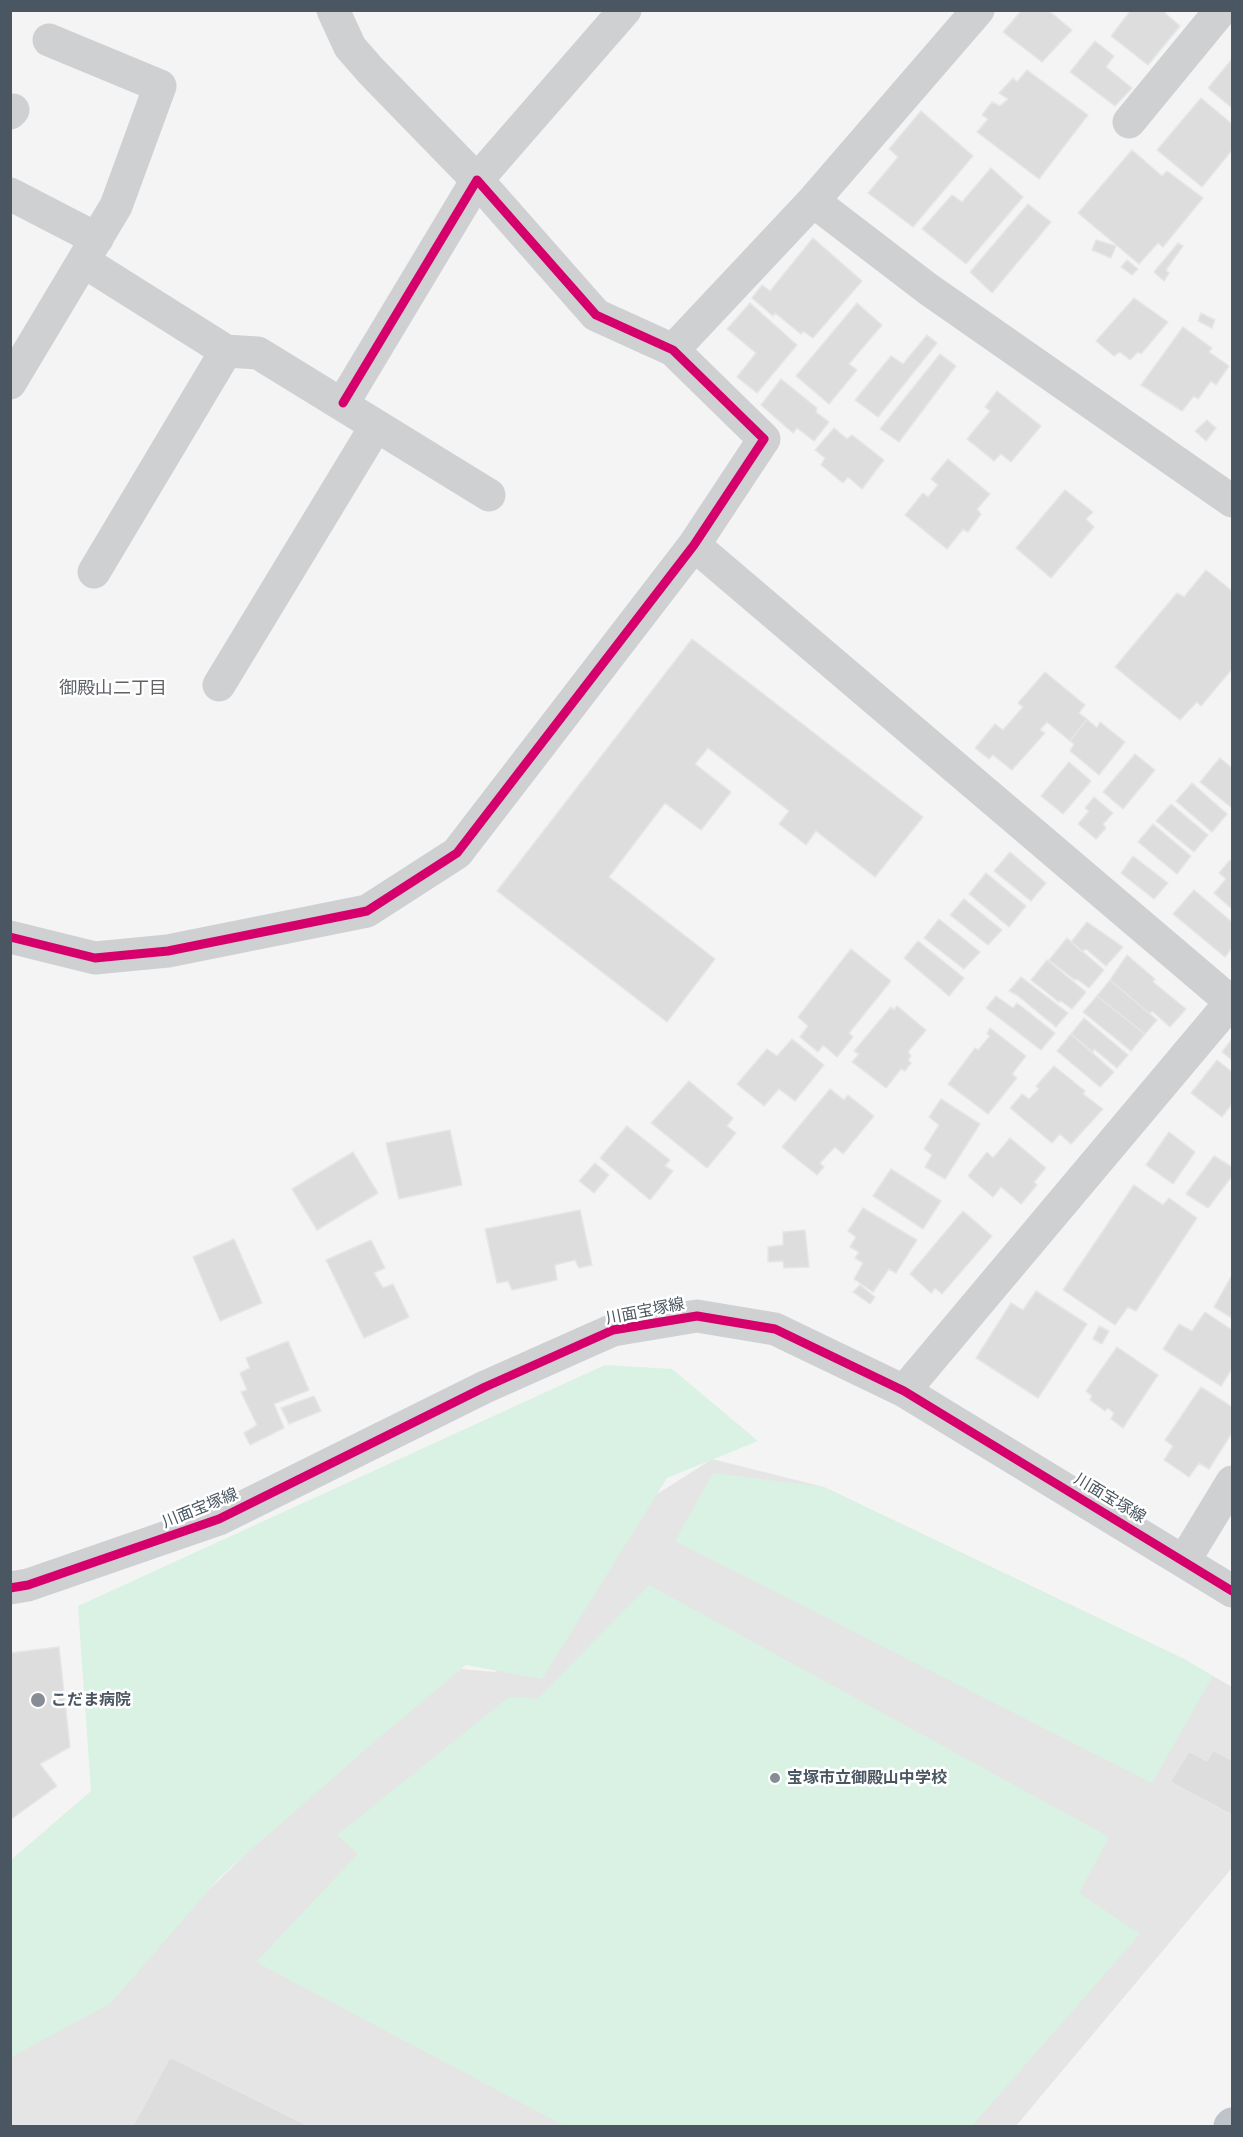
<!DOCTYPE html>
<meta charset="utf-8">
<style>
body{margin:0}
#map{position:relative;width:1243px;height:2137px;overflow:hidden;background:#f4f4f4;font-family:Lato,sans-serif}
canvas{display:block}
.frame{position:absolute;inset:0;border:12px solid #4a5661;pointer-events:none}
</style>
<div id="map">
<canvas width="1243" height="2137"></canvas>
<div class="frame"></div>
</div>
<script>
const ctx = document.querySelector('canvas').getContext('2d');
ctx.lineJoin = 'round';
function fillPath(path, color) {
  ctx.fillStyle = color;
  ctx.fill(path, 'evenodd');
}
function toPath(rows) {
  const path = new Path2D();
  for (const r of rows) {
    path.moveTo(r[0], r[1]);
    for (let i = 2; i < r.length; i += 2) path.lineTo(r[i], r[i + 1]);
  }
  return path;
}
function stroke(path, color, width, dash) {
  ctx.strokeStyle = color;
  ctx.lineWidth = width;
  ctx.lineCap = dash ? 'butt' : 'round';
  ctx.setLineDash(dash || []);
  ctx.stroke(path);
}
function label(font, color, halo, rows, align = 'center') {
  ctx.font = font + ' Lato,"Noto Sans JP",sans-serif';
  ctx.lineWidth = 5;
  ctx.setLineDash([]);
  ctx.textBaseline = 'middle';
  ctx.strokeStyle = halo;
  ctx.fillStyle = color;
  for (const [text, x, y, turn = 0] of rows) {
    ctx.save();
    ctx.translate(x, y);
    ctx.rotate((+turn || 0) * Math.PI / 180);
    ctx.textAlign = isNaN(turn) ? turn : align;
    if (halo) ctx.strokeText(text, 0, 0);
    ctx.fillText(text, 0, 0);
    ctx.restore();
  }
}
const education = toPath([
 [712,1459,824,1487,1184,1659,1232,1687,1232,1868,1016,2126,11,2126,11,2056,127,1969,439,1667,495,1672,598,1532]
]);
const green = toPath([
 [605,1365,672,1369,758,1441,667,1478,542,1679,466,1665,373,1743,220,1877,111,2003,11,2057,11,1860,91,1791,78,1606],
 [713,1473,824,1487,1184,1659,1213,1676,1152,1783,675,1541],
 [649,1585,1109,1837,1079,1893,1140,1934,972,2126,565,2126,256,1962,358,1854,337,1835,509,1697,537,1699]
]);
const building = toPath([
 [1022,10,1048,10,1072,30,1042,62,1003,32,1022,10],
 [1131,10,1167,10,1165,13,1180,26,1148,65,1111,36,1131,10],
 [1095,41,1114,56,1106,67,1132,88,1115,106,1070,72,1095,41],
 [1232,59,1232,108,1208,88,1232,59],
 [1027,70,1088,115,1039,179,977,132,988,119,982,115,992,102,1000,106,1008,99,999,93,1013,78,1017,82,1027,70],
 [1201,98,1232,124,1232,150,1202,187,1157,150,1201,98],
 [921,111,973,156,913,227,868,193,898,157,889,149,921,111],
 [1132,150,1162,176,1167,171,1203,198,1163,247,1158,243,1139,264,1078,213,1132,150],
 [991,168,1023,197,966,264,922,229,952,195,962,202,991,168],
 [1028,204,1051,222,992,293,970,272,1028,204],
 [813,238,862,281,813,338,803,331,801,334,775,313,773,316,752,298,762,285,770,291,813,238],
 [1096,240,1116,246,1111,258,1092,250,1096,240],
 [1178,243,1183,246,1166,270,1169,273,1164,281,1154,272,1178,243],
 [1127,260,1138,269,1132,275,1121,267,1127,260],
 [1134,298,1168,322,1141,354,1138,352,1130,360,1120,352,1114,356,1096,341,1134,298],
 [750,303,797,345,757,393,737,377,756,353,727,329,750,303],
 [857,303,882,325,849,364,857,370,829,404,796,376,857,303],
 [1201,313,1215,320,1212,328,1198,321,1201,313],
 [1183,327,1212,348,1209,352,1229,366,1216,385,1211,381,1198,399,1194,396,1182,411,1141,385,1183,327],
 [927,335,937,343,878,417,855,400,891,356,903,364,927,335],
 [940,354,956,366,899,442,880,429,940,354],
 [781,379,817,408,816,412,829,422,814,441,797,428,793,433,761,405,781,379],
 [997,391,1041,426,1011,462,1001,454,994,461,967,439,990,411,985,407,997,391],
 [1207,420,1216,428,1206,441,1195,431,1207,420],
 [834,428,847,439,852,435,884,460,862,489,848,477,843,483,821,465,825,458,815,450,834,428],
 [948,459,990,494,977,509,981,514,968,532,963,529,947,549,905,515,923,493,928,497,938,485,931,479,948,459],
 [1065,490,1093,512,1086,519,1094,527,1051,578,1016,548,1065,490],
 [1206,570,1232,591,1232,669,1201,706,1197,702,1180,720,1115,667,1177,593,1184,597,1206,570],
 [692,639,923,817,875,877,816,831,806,845,779,824,789,811,708,748,695,764,731,792,701,830,665,803,609,877,715,959,667,1022,497,891,692,639],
 [1045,672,1085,705,1079,713,1087,719,1070,741,1047,722,1040,730,1045,733,1012,770,993,755,989,759,975,748,995,724,1003,730,1023,707,1018,703,1045,672],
 [1087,719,1097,728,1100,722,1125,742,1099,775,1070,751,1074,744,1070,741,1087,719],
 [1135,754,1155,770,1123,809,1103,792,1135,754],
 [1220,758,1232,768,1232,808,1200,782,1220,758],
 [1069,762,1091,781,1063,814,1041,796,1069,762],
 [1192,783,1227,814,1212,832,1176,801,1192,783],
 [1094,797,1113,813,1103,824,1106,828,1096,839,1078,824,1089,811,1085,808,1094,797],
 [1171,804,1208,835,1194,852,1156,821,1171,804],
 [1153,824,1191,856,1177,874,1138,842,1153,824],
 [1010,852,1046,883,1031,901,994,871,1010,852],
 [1133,856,1168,883,1154,899,1121,873,1133,856],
 [1230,860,1232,862,1232,909,1214,893,1226,879,1219,873,1230,860],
 [986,873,1026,906,1009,927,969,894,986,873],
 [1194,890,1232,922,1232,948,1225,957,1173,914,1194,890],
 [964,899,1002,930,988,945,950,915,964,899],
 [939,919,980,952,964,969,924,938,939,919],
 [1087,922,1123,947,1106,966,1086,949,1082,952,1071,942,1087,922],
 [1067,938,1104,970,1089,988,1077,979,1075,980,1049,960,1067,938],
 [918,941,964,978,949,996,904,958,918,941],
 [851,949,891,981,849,1033,853,1037,837,1057,823,1045,818,1052,800,1037,808,1026,798,1017,851,949],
 [1127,955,1155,979,1153,982,1186,1009,1170,1027,1152,1011,1150,1014,1110,980,1127,955],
 [1047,960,1086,992,1072,1009,1061,1001,1059,1002,1031,980,1047,960],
 [1021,977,1068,1013,1056,1027,1017,995,1009,991,1021,977],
 [1110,980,1157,1020,1145,1034,1097,996,1110,980],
 [996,996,1013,1008,1017,1003,1055,1033,1041,1050,986,1008,996,996],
 [1097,996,1145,1034,1131,1051,1083,1012,1097,996],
 [897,1006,926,1030,908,1052,911,1056,908,1060,911,1063,905,1071,901,1069,886,1088,852,1062,859,1054,854,1051,891,1007,894,1010,897,1006],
 [1084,1018,1128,1055,1117,1068,1094,1049,1093,1052,1071,1034,1084,1018],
 [990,1028,1026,1056,1012,1074,1017,1078,988,1114,948,1084,975,1048,978,1050,990,1036,987,1034,990,1028],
 [1071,1034,1114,1072,1100,1087,1057,1051,1071,1034],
 [792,1039,824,1065,795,1101,779,1089,764,1106,737,1084,767,1049,777,1056,792,1039],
 [1232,1039,1232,1060,1222,1052,1232,1039],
 [1217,1060,1232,1072,1232,1104,1222,1117,1191,1093,1217,1060],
 [1054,1066,1085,1091,1083,1094,1103,1109,1071,1144,1060,1134,1052,1143,1010,1108,1022,1094,1029,1099,1039,1089,1036,1086,1054,1066],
 [689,1081,733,1118,727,1126,736,1133,707,1168,651,1123,689,1081],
 [830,1089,844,1100,848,1095,874,1116,843,1154,835,1147,820,1163,824,1167,817,1175,782,1147,830,1089],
 [941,1099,980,1124,945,1179,925,1167,932,1155,924,1149,939,1125,929,1117,941,1099],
 [627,1126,670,1160,665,1166,673,1171,650,1200,600,1158,627,1126],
 [450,1130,462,1185,399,1199,386,1143,450,1130],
 [1169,1132,1195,1152,1173,1184,1146,1165,1169,1132],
 [1010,1138,1046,1168,1034,1182,1037,1185,1021,1204,1001,1187,993,1197,968,1176,987,1152,993,1158,1010,1138],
 [353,1152,378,1193,317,1230,292,1189,353,1152],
 [1214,1156,1232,1167,1232,1176,1208,1208,1186,1194,1214,1156],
 [595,1163,609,1175,594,1193,579,1181,595,1163],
 [891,1169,941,1201,923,1229,873,1196,891,1169],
 [1134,1185,1163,1205,1169,1198,1197,1218,1136,1311,1128,1307,1115,1325,1063,1290,1134,1185],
 [863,1208,917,1240,896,1273,889,1269,873,1292,854,1279,863,1263,855,1258,859,1252,850,1247,856,1237,848,1231,863,1208],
 [580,1210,592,1265,579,1268,575,1260,555,1265,557,1280,512,1290,508,1281,497,1283,485,1229,580,1210],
 [963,1211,992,1236,942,1294,935,1288,931,1293,910,1274,963,1211],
 [805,1230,809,1267,784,1268,783,1261,768,1262,768,1247,783,1245,783,1232,805,1230],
 [234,1239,262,1303,220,1321,193,1257,234,1239],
 [371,1240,385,1268,374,1273,383,1288,393,1284,409,1317,364,1338,326,1260,371,1240],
 [1232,1275,1232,1318,1214,1307,1232,1275],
 [860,1285,875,1297,870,1304,853,1292,860,1285],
 [1036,1291,1087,1324,1038,1398,976,1358,1011,1303,1023,1310,1036,1291],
 [1205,1312,1232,1330,1232,1369,1221,1386,1163,1349,1179,1324,1192,1331,1205,1312],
 [1099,1326,1109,1331,1102,1344,1093,1339,1099,1326],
 [288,1341,309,1390,274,1404,284,1428,250,1445,244,1433,257,1425,241,1392,247,1390,240,1373,250,1368,246,1358,288,1341],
 [1117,1347,1158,1375,1123,1428,1111,1419,1114,1413,1108,1408,1105,1411,1090,1400,1092,1396,1086,1391,1117,1347],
 [1201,1387,1232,1407,1232,1433,1209,1469,1199,1463,1189,1477,1164,1460,1173,1446,1165,1440,1201,1387],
 [314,1396,321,1411,289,1424,281,1408,314,1396],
 [59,1647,70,1747,40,1764,57,1786,10,1820,10,1653,59,1647],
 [1213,1750,1232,1760,1232,1815,1170,1782,1189,1751,1207,1761,1213,1750],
 [170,2057,305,2124,304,2126,133,2126,170,2057]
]);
const minor = toPath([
 [333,10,350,47,371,71,477,180,625,10],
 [10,113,13,110],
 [1129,122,1221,10],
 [10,194,97,239],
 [813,201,928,289,1232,501],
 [83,261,226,351,258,353,489,495],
 [673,350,813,201,978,10],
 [10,383,116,206,160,86,49,40],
 [694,545,1231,1002,904,1391],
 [94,572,226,351],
 [219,685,376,426],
 [10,937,95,958,168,951,367,911,457,853,694,545,764,439,673,350,596,315,477,180,343,403],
 [1184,1561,1232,1482],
 [10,1588,28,1585,219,1519,485,1387,613,1330,697,1316,775,1329,904,1391,1232,1591]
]);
const highway = toPath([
 [1230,2126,1232,2124]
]);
const cycleway = toPath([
 [10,937,95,958,168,951,367,911,457,853,694,545,764,439,673,350,596,315,477,180,343,403],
 [10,1588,28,1585,219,1519,485,1387,613,1330,697,1316,775,1329,904,1391,1232,1591]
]);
const markers = [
 [38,1700,8,"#868d94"],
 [775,1778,6,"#868d94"]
];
const streetNames = [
 ["川面宝塚線",645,1311,-11],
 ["川面宝塚線",1110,1498,31],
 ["川面宝塚線",200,1508,-22]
];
const poiNames = [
 ["こだま病院",51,1700],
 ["宝塚市立御殿山中学校",787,1778]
];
const neighbourhoodNames = [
 ["御殿山二丁目",113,688]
];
fillPath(education, '#e6e5e6');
fillPath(green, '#d9f2e3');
fillPath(building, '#ddddde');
stroke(building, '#e5e6e7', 1.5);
stroke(minor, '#ced0d2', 33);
stroke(highway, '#bec4c9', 33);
stroke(cycleway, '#d6006c', 9);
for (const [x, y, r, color] of markers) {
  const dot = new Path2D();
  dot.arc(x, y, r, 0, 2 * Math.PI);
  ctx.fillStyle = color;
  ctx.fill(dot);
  stroke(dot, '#fff', 2);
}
label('16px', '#4a5661', '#fff', streetNames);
label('bold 16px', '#4a5661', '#fff', poiNames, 'left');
label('18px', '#5f6368', '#fff', neighbourhoodNames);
</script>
